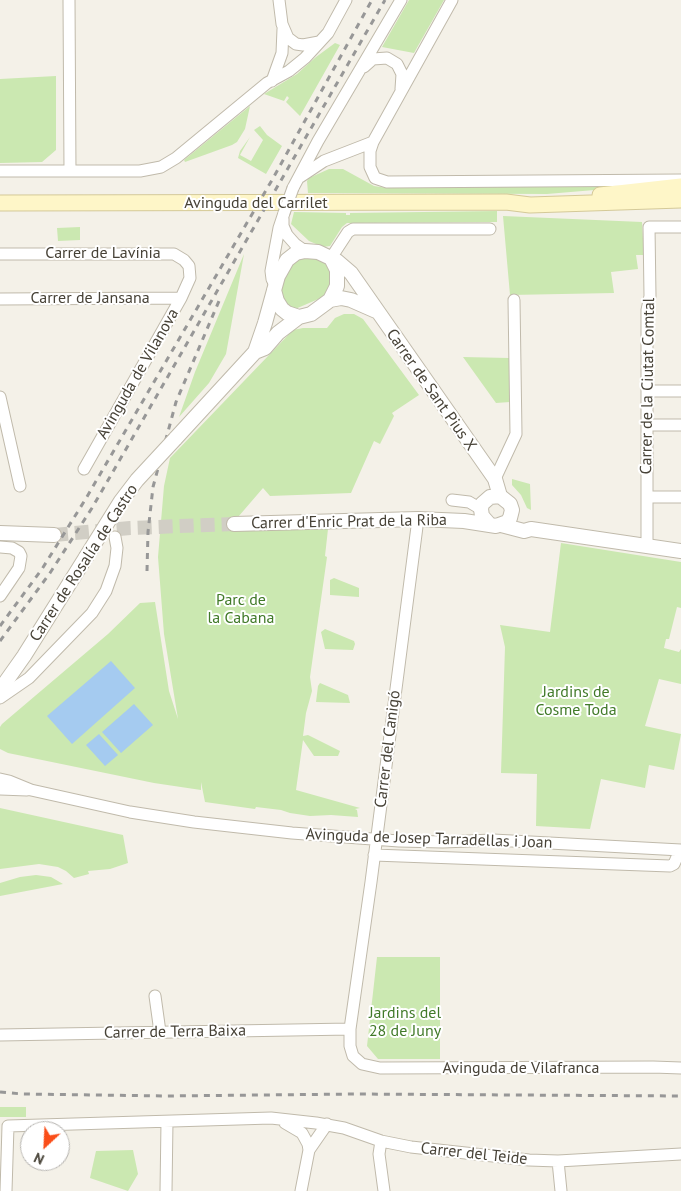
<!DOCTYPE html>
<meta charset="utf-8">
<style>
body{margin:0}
#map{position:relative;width:681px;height:1191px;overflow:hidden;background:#f4f1e8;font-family:"PT Sans",sans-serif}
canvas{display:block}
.north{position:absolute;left:20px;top:1121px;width:50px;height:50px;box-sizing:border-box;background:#fff;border:1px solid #b5b3af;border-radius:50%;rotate:205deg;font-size:14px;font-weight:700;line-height:20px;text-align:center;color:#474237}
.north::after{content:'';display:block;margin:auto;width:18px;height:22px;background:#fa4e19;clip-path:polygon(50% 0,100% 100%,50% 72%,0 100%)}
</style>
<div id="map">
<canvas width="681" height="1191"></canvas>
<div class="north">N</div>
</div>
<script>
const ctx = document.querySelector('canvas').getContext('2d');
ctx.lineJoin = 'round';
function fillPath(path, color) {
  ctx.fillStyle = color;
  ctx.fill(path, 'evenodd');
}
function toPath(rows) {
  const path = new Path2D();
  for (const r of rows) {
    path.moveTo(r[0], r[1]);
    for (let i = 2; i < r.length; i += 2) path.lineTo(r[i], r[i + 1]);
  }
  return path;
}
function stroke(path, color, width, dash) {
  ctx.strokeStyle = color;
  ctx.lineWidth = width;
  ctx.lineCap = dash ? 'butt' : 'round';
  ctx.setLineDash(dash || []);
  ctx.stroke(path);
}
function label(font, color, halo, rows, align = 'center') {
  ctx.font = font + ' "PT Sans",sans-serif';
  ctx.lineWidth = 4;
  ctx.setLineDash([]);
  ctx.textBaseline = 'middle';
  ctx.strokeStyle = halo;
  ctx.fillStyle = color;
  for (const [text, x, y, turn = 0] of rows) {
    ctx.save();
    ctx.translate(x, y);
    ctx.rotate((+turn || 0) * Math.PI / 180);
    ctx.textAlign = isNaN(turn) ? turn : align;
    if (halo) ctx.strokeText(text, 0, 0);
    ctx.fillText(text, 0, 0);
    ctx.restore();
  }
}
const green = toPath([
 [409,0,444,0,414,53,382,47],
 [335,43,340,45,300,116,286,102,289,98,287,96,284,101,264,94,297,74,316,57],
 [56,76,56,150,42,162,0,163,0,79],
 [250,106,245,129,237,142,232,145,185,162,184,160],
 [260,126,267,135,282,146,266,174,238,158,240,151,250,137,240,155,251,161,263,140,254,130],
 [329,169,343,169,374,186,387,188,618,186,618,188,547,194,308,193,307,181,309,178],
 [497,211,497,222,347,223,342,227,330,246,323,247,309,241,291,224,294,212,346,213,346,215,350,215,350,213],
 [503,216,642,222,644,255,636,255,638,269,611,272,614,293,510,295],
 [80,227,80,240,58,241,57,228],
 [244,254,226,354,209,383,179,417,195,372],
 [308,257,322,260,327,264,331,276,332,285,323,297,293,310,282,302,280,286,291,265,299,260],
 [344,314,354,314,363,319,419,395,392,413,394,416,380,444,374,441,351,493,270,496,263,488,226,531,328,529,325,556,327,557,310,677,312,691,306,713,303,736,308,735,340,751,338,756,314,756,303,740,296,790,360,808,355,809,357,810,358,817,331,815,310,816,290,813,281,810,256,807,255,809,205,802,201,782,201,790,154,783,8,753,0,749,0,727,2,724,108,634,140,603,155,602,169,691,178,719,164,634,158,557,164,486,170,458,293,330,303,328,327,328,335,318],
 [463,357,509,358,510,402,496,403],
 [512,479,530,484,531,510,527,508,521,495,512,485],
 [561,543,681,562,681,608,677,607,669,639,666,639,664,648,679,652,681,649,681,684,659,679,645,726,681,734,674,770,649,765,645,788,601,779,590,829,536,826,537,774,501,773,505,647,500,625,550,632],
 [334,578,359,588,359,597,330,595,330,580],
 [325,629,354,641,355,644,353,650,325,649,321,632],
 [320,683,348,695,350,703,316,702,318,686],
 [0,808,123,835,128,863,110,869,88,871,89,874,74,878,66,871,58,867,39,864,0,869],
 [36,875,51,877,63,884,0,896,0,883,20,877],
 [377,957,440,957,440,1059,378,1059,367,1046],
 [0,1107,26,1107,26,1117,0,1117],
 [133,1150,138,1174,128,1191,90,1178,96,1151]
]);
const water = toPath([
 [111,661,135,688,72,744,47,716],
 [134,704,153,725,121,753,102,732],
 [99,734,118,755,105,766,86,745]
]);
const tertiaryTunnel = toPath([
 [54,535,130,528,234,524]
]);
const minor = toPath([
 [69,0,70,171],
 [279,0,282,24,288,38,296,44,303,45,319,42],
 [452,0,373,142,370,151,370,167,375,178,387,182,681,180],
 [364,67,373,59,387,58,397,64,402,74,401,89],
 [272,81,282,53,283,29],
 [0,171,140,171,161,167,176,158,267,83,289,71,305,58,328,33,346,0],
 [300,177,324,161,373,142],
 [293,188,318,141,401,0],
 [283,219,283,226,287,235,295,244,305,251],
 [0,254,174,254,184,260,189,266,190,278,181,298,84,469],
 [331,258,348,232,353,229,490,229],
 [275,285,272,279,271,271,279,228,284,213],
 [0,299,181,298],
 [647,391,681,391],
 [0,397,20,486],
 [647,425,681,425],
 [495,479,516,434,514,300],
 [647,497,681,497],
 [452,500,469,502,481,509],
 [418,519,371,882,350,1029,350,1046,353,1056,362,1064,380,1068,653,1067,681,1068],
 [647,545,647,310,650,296,649,227,681,227],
 [0,547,12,548,19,552,21,556,19,568,0,596],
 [0,698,29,678,92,613,106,591,115,566,117,548,115,537],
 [0,779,9,781,31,790,130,812,194,822,292,833,399,841,443,842,493,840,681,850],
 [0,789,27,790],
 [374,855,670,866,674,864,680,850],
 [155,996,160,1032],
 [0,1035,350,1029],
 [285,1123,302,1133,308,1144,309,1150,301,1191],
 [381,1141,379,1154,384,1191],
 [309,1150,327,1124],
 [558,1161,561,1191],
 [6,1191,8,1126,271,1118,316,1123,344,1128,381,1141,411,1147,529,1160,558,1161,681,1154],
 [166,1191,167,1122]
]);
const tertiary = toPath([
 [274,290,277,301,282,309,287,313,299,317,311,314,330,300,337,286,337,270,331,258],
 [330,300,341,298,351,300,376,311],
 [255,352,265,323,278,276,287,260,296,253,305,251,318,252,337,261,351,273,495,479,500,496],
 [175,439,255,352,265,348,278,333,299,317],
 [234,524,418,519,464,521,496,526,507,522,510,518,512,510,510,504,500,496,490,497,482,504,481,509,482,516,490,525],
 [501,525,524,531,531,529,681,551],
 [0,533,54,535],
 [0,690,24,656,86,557]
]);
const secondary = toPath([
 [600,195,681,186],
 [0,203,506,202,530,205,681,200]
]);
const rail = toPath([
 [147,571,148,532,153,487,176,402,219,301],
 [0,626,42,569,85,500,272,180,372,0],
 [0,641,50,573,92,508,385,0],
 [0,1092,22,1094,167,1096,354,1094,681,1096]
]);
const minorBridge = toPath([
 [284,213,293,188]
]);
const tertiaryBridge = toPath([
 [86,557,121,501,137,480,175,439]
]);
const streetNames = [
 ["Avinguda del Carrilet",256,203],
 ["Carrer de Lavínia",103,253],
 ["Carrer de Jansana",90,298],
 ["Avinguda de Vilanova",138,374,-60],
 ["Carrer de la Ciutat Comtal",648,386,-89],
 ["Carrer de Sant Pius X",431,390,55],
 ["Carrer d'Enric Prat de la Riba",349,522,-1],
 ["Carrer de Rosalía de Castro",84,563,-57],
 ["Carrer del Canigó",388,749,-83],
 ["Avinguda de Josep Tarradellas i Joan",429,839,2],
 ["Carrer de Terra Baixa",175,1032,-1],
 ["Avinguda de Vilafranca",521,1068],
 ["Carrer del Teide",474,1154,6]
];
const parkNames = [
 ["Parc de",241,600],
 ["la Cabana",241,618],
 ["Jardins de",576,692],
 ["Cosme Toda",576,710],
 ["Jardins del",405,1013],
 ["28 de Juny",405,1031]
];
fillPath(green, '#cbe8b1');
fillPath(water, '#a5cbf0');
stroke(tertiaryTunnel, '#d1cec5', 14, [14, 7]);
stroke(minor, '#c0baab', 13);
stroke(tertiary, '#c0baab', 16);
stroke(secondary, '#d4c998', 17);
stroke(minor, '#fff', 11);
stroke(tertiary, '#fff', 14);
stroke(secondary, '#fef6c8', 15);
stroke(rail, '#979797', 3, [6, 6]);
stroke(minorBridge, '#c0baab', 13, []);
stroke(tertiaryBridge, '#c0baab', 16, []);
stroke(minorBridge, '#fff', 11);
stroke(tertiaryBridge, '#fff', 14);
label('16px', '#474237', '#fff', streetNames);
label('16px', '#417a29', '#fff', parkNames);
</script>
